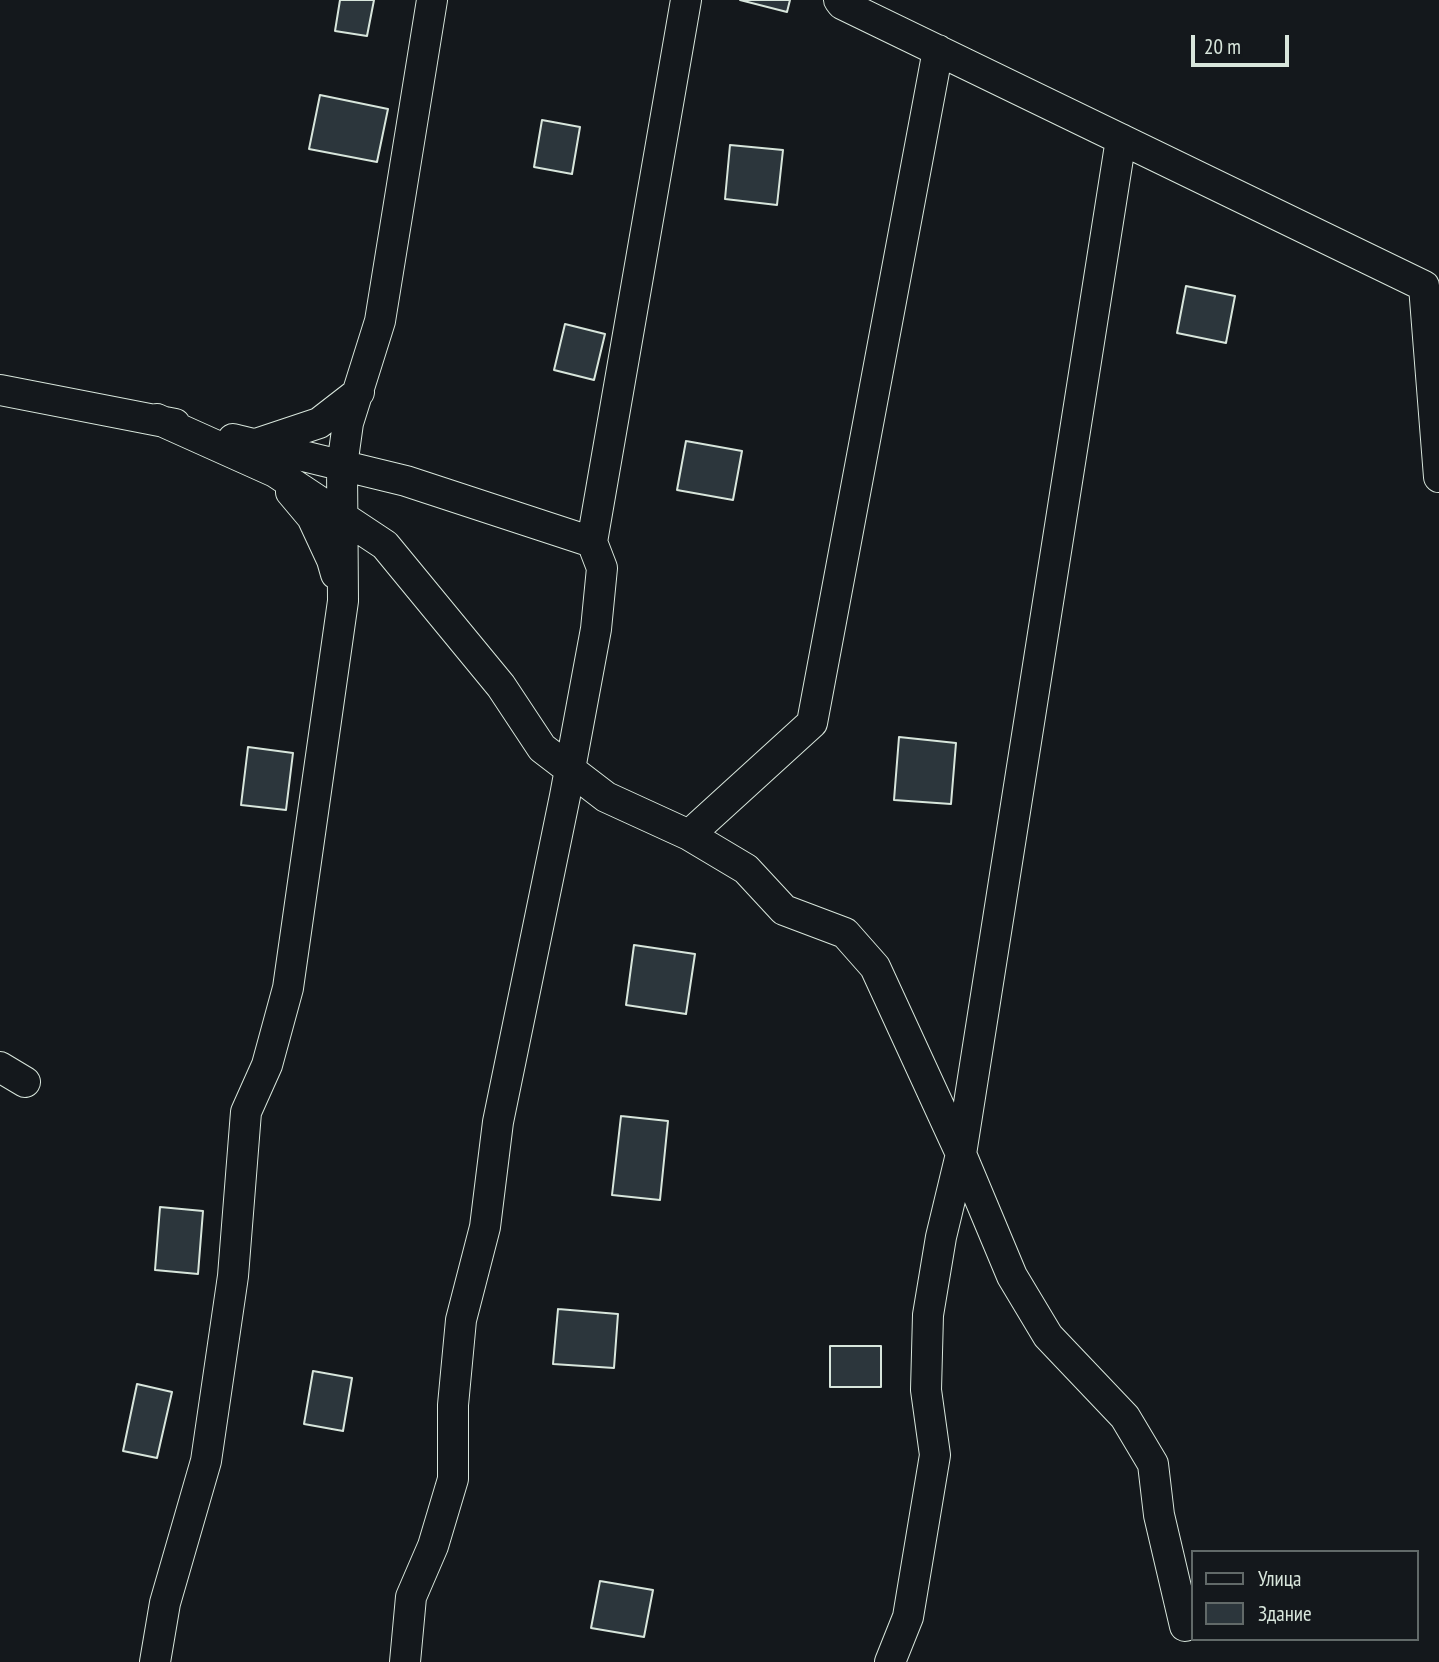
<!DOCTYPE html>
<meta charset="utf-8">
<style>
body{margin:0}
#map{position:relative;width:1439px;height:1662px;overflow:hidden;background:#14181c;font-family:"PT Sans Narrow",sans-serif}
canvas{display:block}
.legend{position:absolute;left:1191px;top:1550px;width:228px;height:91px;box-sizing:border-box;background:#14181c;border:2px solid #626a69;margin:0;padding:9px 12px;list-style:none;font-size:21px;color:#d8e6dc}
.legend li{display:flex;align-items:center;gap:14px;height:35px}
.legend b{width:35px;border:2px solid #626a69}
.scale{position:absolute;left:1191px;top:35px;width:98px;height:32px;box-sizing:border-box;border:4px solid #d8e6dc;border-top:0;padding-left:9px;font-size:21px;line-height:24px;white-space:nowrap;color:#d8e6dc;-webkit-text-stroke:5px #14181c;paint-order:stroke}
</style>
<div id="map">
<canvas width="1439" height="1662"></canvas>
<ul class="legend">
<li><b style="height:9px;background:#14181c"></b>Улица</li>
<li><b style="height:19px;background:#2c363c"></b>Здание</li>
</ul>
<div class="scale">20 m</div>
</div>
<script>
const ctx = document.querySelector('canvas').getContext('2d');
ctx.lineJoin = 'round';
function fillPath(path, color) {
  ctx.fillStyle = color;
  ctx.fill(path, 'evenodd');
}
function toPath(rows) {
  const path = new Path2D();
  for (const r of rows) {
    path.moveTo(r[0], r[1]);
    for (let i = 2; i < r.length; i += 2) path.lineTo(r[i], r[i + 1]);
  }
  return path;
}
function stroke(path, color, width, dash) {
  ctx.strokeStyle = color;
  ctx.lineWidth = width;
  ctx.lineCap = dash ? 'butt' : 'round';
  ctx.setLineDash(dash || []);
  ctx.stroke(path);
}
const building = toPath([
 [340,0,374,0,367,36,335,31,340,0],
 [740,0,790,0,787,12,740,0],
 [320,95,388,109,377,162,309,149,320,95],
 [542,120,580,127,572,174,534,167,542,120],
 [730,145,783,150,777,205,725,199,730,145],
 [1186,286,1235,296,1226,343,1177,333,1186,286],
 [565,324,605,334,594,380,554,370,565,324],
 [686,441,742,451,733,500,677,490,686,441],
 [899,737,956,743,951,804,894,800,899,737],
 [248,747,293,753,286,810,241,805,248,747],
 [634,945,695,954,686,1014,626,1005,634,945],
 [621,1116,668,1121,660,1200,612,1195,621,1116],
 [160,1207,203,1211,198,1274,155,1270,160,1207],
 [558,1309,618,1314,614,1368,553,1364,558,1309],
 [830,1346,881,1346,881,1387,830,1387,830,1346],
 [313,1371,352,1378,343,1431,304,1424,313,1371],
 [137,1384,172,1392,157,1458,123,1451,137,1384],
 [600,1581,653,1590,644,1637,591,1628,600,1581]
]);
const minor = toPath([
 [839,0,842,4,1424,286,1439,477],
 [0,390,175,424],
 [157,419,275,472,385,545,501,686,542,748,606,797,689,835,746,869,784,910,845,933,875,967,961,1154,1012,1276,1048,1336,1125,1417,1153,1464,1159,1515,1185,1626],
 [233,439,406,481,592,542],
 [256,444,319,423,359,392],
 [291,492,312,517,332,560,336,574],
 [689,835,812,723,938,50],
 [0,1067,25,1082],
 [155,1662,165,1603,206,1461,233,1276,246,1112,267,1065,288,988,343,601,342,466,348,423,380,321,432,0],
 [405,1662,411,1597,433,1546,453,1479,453,1405,461,1320,485,1227,498,1122,565,796,596,629,602,568,592,542,686,0],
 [890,1662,908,1617,935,1455,926,1390,928,1315,941,1237,961,1154,1121,139]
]);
fillPath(building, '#2c363c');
stroke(building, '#d8e6dc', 2);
stroke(minor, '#d8e6dc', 32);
stroke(minor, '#14181c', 30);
</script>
